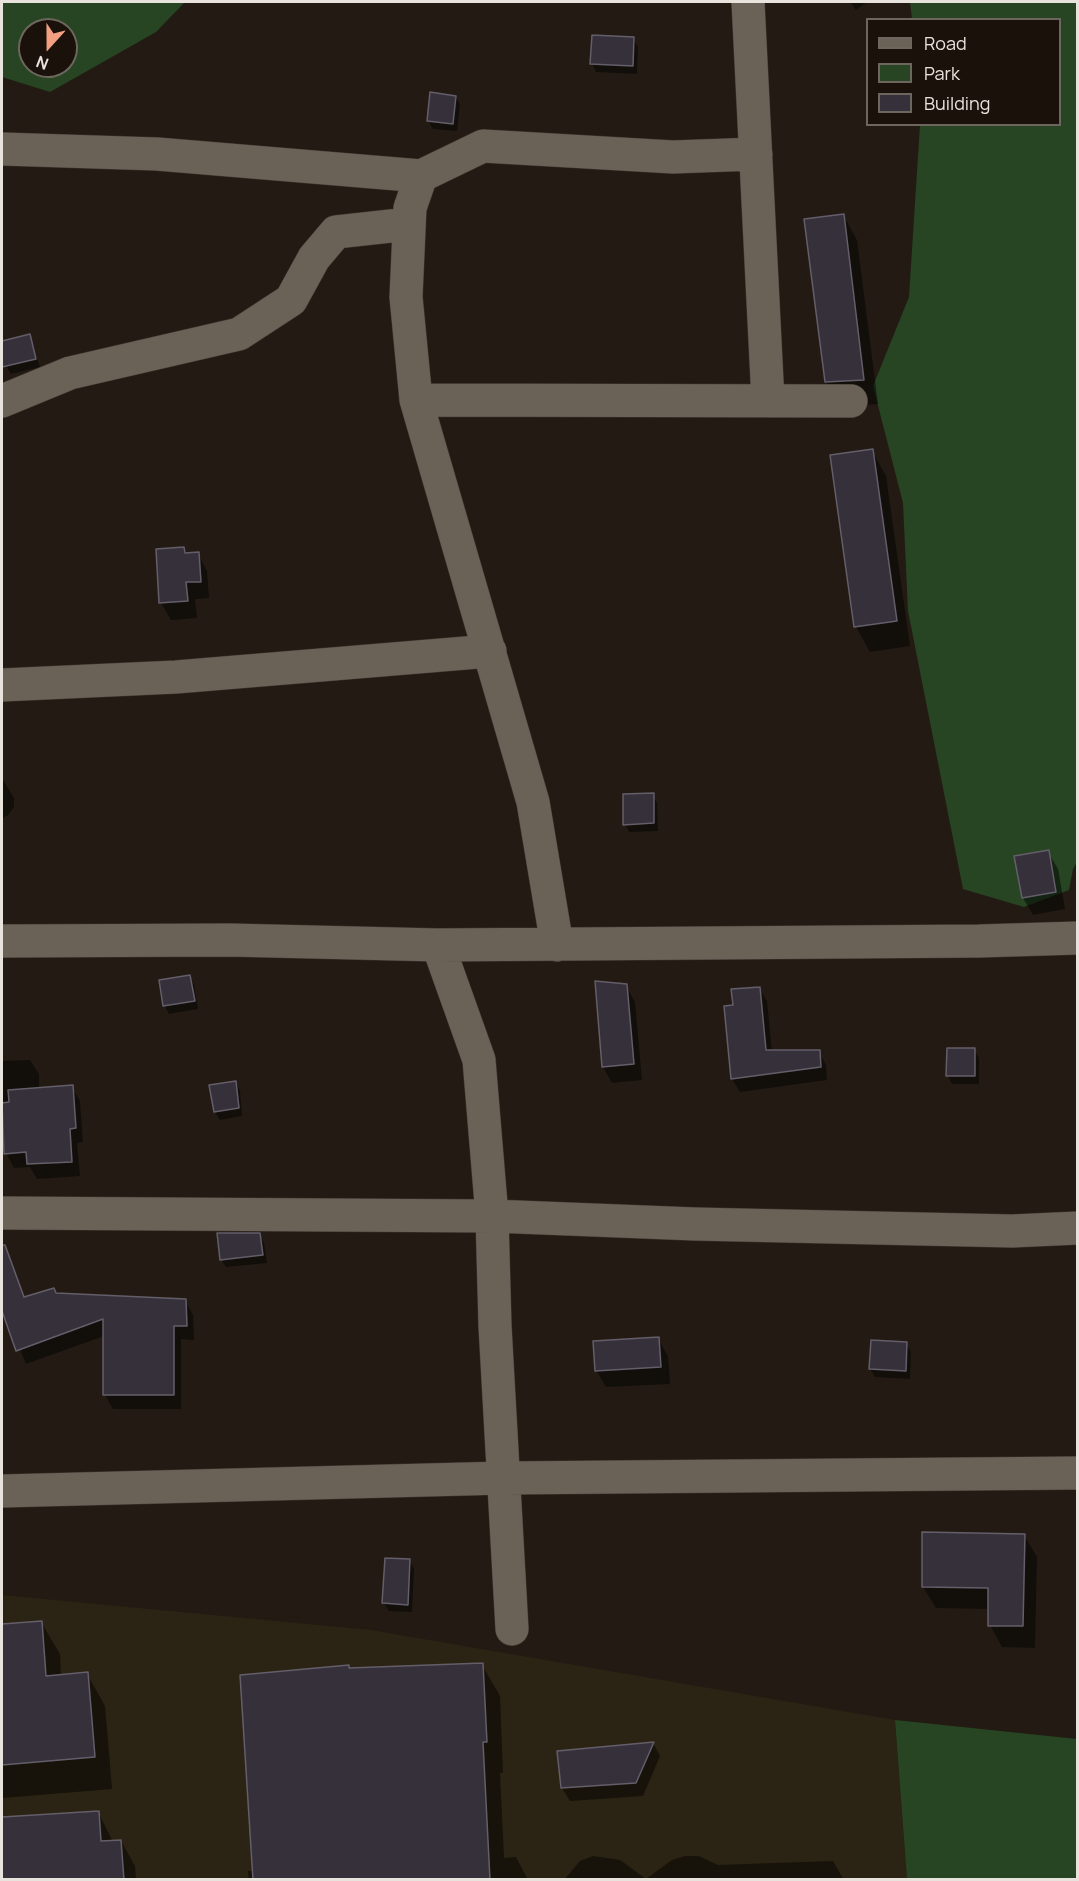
<!DOCTYPE html>
<style>
body{margin:0}
#map{position:relative;width:1079px;height:1881px;overflow:hidden;background:#231b13;font-family:Manrope,sans-serif}
canvas{display:block}
.frame{position:absolute;inset:0;border:3px solid #e9e3dd;pointer-events:none}
.legend{position:absolute;left:866px;top:18px;width:195px;height:108px;box-sizing:border-box;background:#1a120a;border:2px solid #6d665e;margin:0;padding:8px 10px;list-style:none;font-size:18px;color:#e9e3dd}
.legend li{display:flex;align-items:center;gap:12px;height:30px}
.legend b{width:30px;border:2px solid #6d665e}
.north{position:absolute;left:18px;top:18px;width:60px;height:60px;box-sizing:border-box;background:#1a120a;border:2px solid #6d665e;border-radius:50%;rotate:201deg;font-size:16px;font-weight:700;line-height:24px;text-align:center;color:#e9e3dd}
.north::after{content:'';display:block;margin:auto;width:21px;height:27px;background:#f3a082;clip-path:polygon(50% 0,100% 100%,50% 72%,0 100%)}
</style>
<div id="map">
<canvas width="1079" height="1881"></canvas>
<div class="frame"></div>
<ul class="legend">
<li><b style="height:8px;background:#6a6157"></b>Road</li>
<li><b style="height:16px;background:#274522"></b>Park</li>
<li><b style="height:16px;background:#35303a"></b>Building</li>
</ul>
<div class="north">N</div>
</div>
<script>
const ctx = document.querySelector('canvas').getContext('2d');
ctx.lineJoin = 'round';
function fillPath(path, color) {
  ctx.fillStyle = color;
  ctx.fill(path, 'evenodd');
}
function toPath(rows) {
  const path = new Path2D();
  for (const r of rows) {
    path.moveTo(r[0], r[1]);
    for (let i = 2; i < r.length; i += 2) path.lineTo(r[i], r[i + 1]);
  }
  return path;
}
function stroke(path, color, width, dash) {
  ctx.strokeStyle = color;
  ctx.lineWidth = width;
  ctx.lineCap = dash ? 'butt' : 'round';
  ctx.setLineDash(dash || []);
  ctx.stroke(path);
}
const industrial = toPath([
 [2,1595,371,1630,895,1720,907,1879,2,1879]
]);
const green = toPath([
 [2,2,185,2,156,32,50,92,2,77],
 [30,30,66,30,66,66,30,66],
 [910,2,1077,2,1077,862,1073,869,1069,890,1024,907,963,889,908,611,903,503,873,386,909,297,920,125,1060,124,1060,20,912,19],
 [895,1720,1077,1739,1077,1879,907,1879]
]);
const shadow = toPath([
 [850,2,867,2,856,10],
 [633,39,638,47,637,74,596,72,592,63],
 [456,97,460,105,457,131,433,129,428,120],
 [843,215,857,240,878,404,841,407,826,382],
 [29,336,40,367,11,374,6,366,2,342],
 [872,451,886,476,910,646,870,652,856,627,832,456],
 [184,549,187,554,198,554,207,571,209,598,195,599,197,618,171,620,161,603],
 [2,778,14,798,14,807,8,815,2,819],
 [653,795,657,803,658,831,629,832,625,824],
 [1048,852,1058,869,1065,909,1033,915,1023,898],
 [189,976,194,984,198,1009,169,1014,165,1006,160,981],
 [597,983,626,986,635,1002,642,1080,612,1083,603,1067],
 [759,988,767,1001,772,1052,819,1052,826,1065,827,1080,740,1092,732,1079,726,1008,735,1007],
 [974,1050,979,1058,979,1084,952,1084,948,1076],
 [30,1060,39,1074,39,1090,72,1087,80,1101,83,1142,77,1143,80,1176,37,1179,30,1167,14,1168,6,1153,4,1123,2,1123,2,1061],
 [236,1082,240,1091,242,1116,220,1120,215,1112,211,1086],
 [259,1235,264,1243,267,1263,226,1267,221,1259],
 [20,1289,25,1298,56,1294,185,1301,193,1315,194,1340,181,1339,181,1409,113,1409,105,1395,104,1336,26,1364,2,1306,2,1296],
 [658,1339,668,1356,670,1384,606,1387,596,1370],
 [906,1343,911,1352,910,1379,875,1377,870,1369],
 [1024,1535,1037,1557,1035,1648,1002,1647,990,1625,990,1609,936,1608,923,1587],
 [410,1561,414,1569,412,1612,389,1611,384,1603],
 [41,1622,60,1654,61,1676,87,1674,105,1706,112,1789,2,1798,2,1625],
 [482,1665,500,1696,503,1773,500,1773,504,1858,516,1857,528,1880,249,1880,248,1871,254,1871,350,1670],
 [653,1743,660,1756,643,1796,570,1801,562,1788,558,1752],
 [98,1812,113,1842,121,1841,135,1866,136,1880,2,1880,2,1819],
 [593,1856,620,1860,646,1879,672,1860,685,1856,699,1856,718,1865,833,1861,844,1880,564,1880,580,1861]
]);
const building = toPath([
 [592,35,634,37,633,66,590,64,592,35],
 [430,92,456,96,453,124,427,121,430,92],
 [844,214,864,380,825,382,804,219,844,214],
 [30,334,36,359,2,367,2,341,30,334],
 [873,449,897,621,854,627,830,455,873,449],
 [184,547,185,553,199,552,201,582,186,582,188,601,159,603,156,549,184,547],
 [654,793,654,823,623,825,623,794,654,793],
 [1049,850,1056,892,1022,898,1014,856,1049,850],
 [190,975,195,1001,163,1006,159,980,190,975],
 [595,981,627,984,634,1064,602,1067,595,981],
 [760,987,766,1050,820,1050,821,1067,731,1079,724,1006,733,1005,731,989,760,987],
 [947,1048,975,1048,975,1076,946,1076,947,1048],
 [236,1081,239,1108,214,1112,209,1085,236,1081],
 [73,1085,76,1128,70,1129,72,1162,27,1164,26,1152,4,1154,2,1103,9,1102,8,1090,73,1085],
 [217,1233,260,1233,263,1255,220,1260,217,1233],
 [2,1245,5,1245,24,1297,54,1288,56,1293,186,1299,187,1326,174,1326,174,1395,103,1395,103,1319,16,1351,2,1311,2,1245],
 [659,1337,661,1367,595,1371,593,1341,659,1337],
 [871,1340,907,1342,906,1371,869,1369,871,1340],
 [922,1532,1025,1534,1023,1626,988,1626,988,1588,922,1587,922,1532],
 [385,1558,410,1559,408,1605,382,1603,385,1558],
 [42,1621,46,1676,88,1672,95,1757,2,1765,2,1624,42,1621],
 [483,1663,487,1742,483,1742,490,1880,253,1880,240,1675,349,1665,349,1668,483,1663],
 [654,1742,636,1783,561,1788,557,1751,654,1742],
 [99,1811,101,1841,121,1840,124,1880,2,1880,2,1817,99,1811]
]);
const minor = toPath([
 [748,2,768,401],
 [2,149,157,154,421,176],
 [416,400,851,401],
 [2,401,70,373,239,334,291,300,314,258,336,232,409,224],
 [2,685,176,677,490,651],
 [2,941,230,940,438,945,979,941,1078,938],
 [438,945,479,1060,492,1216,495,1326,512,1629],
 [557,945,533,802,416,400,406,297,410,208,421,176,483,146,673,157,756,154],
 [2,1213,492,1216,695,1224,1012,1231,1078,1228],
 [2,1491,504,1478,1078,1473]
]);
fillPath(industrial, '#2b2313');
fillPath(green, '#274522');
fillPath(shadow, '#0007');
fillPath(building, '#35303a');
stroke(building, '#645e6a', 1.5);
stroke(minor, '#3d3732', 34);
stroke(minor, '#6a6157', 33);
</script>
